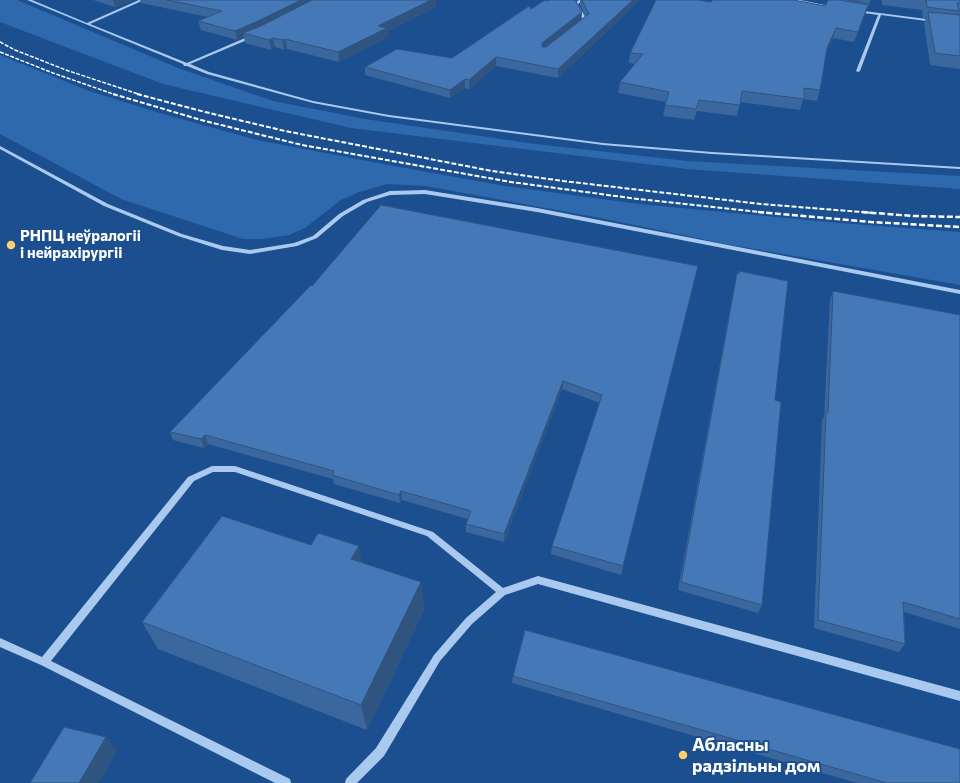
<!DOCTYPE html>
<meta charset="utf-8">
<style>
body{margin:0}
canvas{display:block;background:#1b4f8f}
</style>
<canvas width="960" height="783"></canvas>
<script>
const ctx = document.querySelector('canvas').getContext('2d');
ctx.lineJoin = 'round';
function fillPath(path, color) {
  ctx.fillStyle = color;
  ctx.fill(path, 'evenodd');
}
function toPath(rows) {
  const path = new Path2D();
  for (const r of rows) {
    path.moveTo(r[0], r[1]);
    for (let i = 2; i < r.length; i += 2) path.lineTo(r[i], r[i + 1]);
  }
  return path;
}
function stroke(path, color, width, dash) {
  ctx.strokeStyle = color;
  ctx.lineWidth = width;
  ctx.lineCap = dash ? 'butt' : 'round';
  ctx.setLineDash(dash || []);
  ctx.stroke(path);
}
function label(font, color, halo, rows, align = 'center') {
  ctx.font = font + ' Commissioner,sans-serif';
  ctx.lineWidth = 4;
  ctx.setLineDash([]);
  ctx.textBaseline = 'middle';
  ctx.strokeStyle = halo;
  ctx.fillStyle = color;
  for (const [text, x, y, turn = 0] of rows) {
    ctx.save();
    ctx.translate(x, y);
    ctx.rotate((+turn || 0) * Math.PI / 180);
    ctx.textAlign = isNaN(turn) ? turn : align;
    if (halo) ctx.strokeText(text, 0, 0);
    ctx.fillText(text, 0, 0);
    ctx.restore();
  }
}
const green = toPath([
 [0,0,17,0,178,68,273,101,365,119,535,144,687,161,960,176,960,189,687,169,351,128,163,84,0,22],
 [0,55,89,91,163,114,257,140,383,164,505,186,639,204,839,223,960,232,960,285,726,244,595,217,425,186,387,184,359,192,341,200,305,228,289,235,263,239,243,239,121,199,0,134]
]);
const minor = toPath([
 [27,0,32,0,87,23,139,0,144,0,90,24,187,63,252,35,254,35,254,37,190,64,209,72,313,101,389,115,603,143,712,152,960,167,960,169,712,154,603,145,389,117,313,103,207,74,187,66,184,66,183,64,27,0],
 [579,0,583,0,578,4,587,20,581,25,579,24,583,20,574,4,579,0],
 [792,0,800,0,835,7,833,8,792,0],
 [856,10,934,20,936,21,934,22,881,15,860,71,858,72,856,71,878,15,857,12,856,10],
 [0,146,108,204,182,234,223,246,250,250,294,243,313,236,339,214,363,200,390,191,425,190,537,208,960,290,960,294,537,212,425,194,390,195,367,202,343,216,317,238,297,246,250,254,222,250,178,236,104,206,0,149,0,146],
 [212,466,235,466,433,532,503,588,538,576,960,691,960,701,538,584,505,595,472,624,440,661,384,756,357,783,345,783,346,779,376,748,434,655,466,618,496,592,427,536,235,472,213,472,194,481,51,661,290,779,291,783,275,783,41,665,0,647,0,638,42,657,188,477,212,466]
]);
const railFar2 = toPath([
 [0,42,15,50,66,70,141,95],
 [0,52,53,73,116,95]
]);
const railFar1 = toPath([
 [113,94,201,120,302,145,511,182,638,199,768,213],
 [137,94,205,112,285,131,492,171,563,181,761,204,874,213]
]);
const rail = toPath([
 [758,212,871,222,960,227],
 [862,212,913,216,960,217]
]);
const wall = toPath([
 [93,0,134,0,115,7],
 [140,0,436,0,436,7,388,31,388,37,339,62,287,49,284,50,275,47,271,50,245,43,244,37,237,40,201,30,198,21,208,17,141,3],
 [549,0,577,0,576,1,582,12,581,20,585,16,580,4,580,0,640,0,558,78,496,66,469,89,465,88,450,98,365,75,365,67,452,58,531,9],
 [828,0,871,0,854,42,833,38,826,54,820,90,817,101,803,99,800,110,740,102,737,116,697,111,694,120,663,116,666,102,618,93,620,82,635,64,629,63,630,53,711,2,825,6],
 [882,0,960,0,960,14,958,13,957,15,960,15,960,69,930,65,924,23,926,18,923,18,922,10,882,5],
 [698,266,621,575,551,554,552,546,600,403,562,389,504,542,466,532,466,524,468,519,402,500,400,503,334,484,333,479,208,444,204,448,173,440,170,432,312,286],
 [737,273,775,400,762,605,758,613,678,590,735,282],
 [833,291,960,315,960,629,904,612,905,644,899,652,814,628,822,421,824,417,830,300],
 [362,563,421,582,424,610,367,730,158,649,142,622],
 [513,676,960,783,857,783,512,683]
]);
const shadedWall = toPath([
 [113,0,134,0,115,7],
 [301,0,320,0,259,31,243,33,244,37,237,40,235,31],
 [431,0,436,0,436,7,388,31,388,37,339,62,338,52,378,26],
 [633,0,640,0,558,78,558,69],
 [582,12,581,20,542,51,542,43],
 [836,28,833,38,824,59,827,48],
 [273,38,275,47,271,50,269,40],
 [285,39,287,49,284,50,283,40],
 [496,57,496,66,469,89,469,80],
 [465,79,465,88,450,98,450,90],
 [563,381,562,389,504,542,504,534],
 [205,435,208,444,204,448,201,439],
 [401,491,402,500,400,503,399,495],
 [359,546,364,575,351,559],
 [421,582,424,610,367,730,361,705],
 [106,737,117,750,99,783,79,783]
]);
const building = toPath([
 [167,0,301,0,258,21,235,31,198,21,222,11,167,0],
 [312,0,431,0,378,26,387,28,338,52,285,39,283,40,273,38,269,40,243,33,261,26,312,0],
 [545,0,548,1,549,0,575,0,582,12,542,43,542,47,546,47,589,14,582,0,633,0,558,69,496,57,469,80,465,79,450,90,365,67,397,49,452,58,529,6,531,9,545,0],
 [656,0,698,0,711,2,713,0,794,0,825,6,828,0,840,0,868,5,858,32,836,28,827,48,820,90,804,88,804,99,742,91,740,105,699,100,696,109,665,105,669,92,620,82,643,54,630,53,656,0],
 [850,0,871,0,869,3,850,0],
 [926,0,960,0,960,3,957,3,959,11,927,7,926,0],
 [928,12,960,15,960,56,935,53,928,12],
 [381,205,698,266,623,566,552,546,602,395,563,381,504,534,466,524,471,511,401,491,399,495,332,475,334,471,205,435,201,439,170,432,311,285,312,286,381,205],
 [739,271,788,281,775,400,781,402,762,605,681,582,737,273,739,274,739,271],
 [833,291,960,315,960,619,903,602,905,644,818,620,826,412,828,412,833,291],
 [222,516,311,545,318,533,359,546,351,559,421,582,361,705,142,622,222,516],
 [525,630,960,749,960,783,887,783,513,676,525,630],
 [64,727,106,737,79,783,30,783,64,727]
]);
const markers = [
 [11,245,5,"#ffd166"],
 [683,755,5,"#ffd166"]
];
const poiNames = [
 ["РНПЦ неўралогіі",20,236],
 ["і нейрахірургіі",20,253]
];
const nearPoinames = [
 ["Абласны",692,745],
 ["радзільны дом",692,766]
];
fillPath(green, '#2e69ad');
fillPath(minor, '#a9c9ee');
stroke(railFar2, '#fff', 1.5, [4, 1.5]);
stroke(railFar1, '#fff', 2, [5, 2]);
stroke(rail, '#fff', 2.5, [6, 2.5]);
fillPath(wall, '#3a679d');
fillPath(shadedWall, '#305480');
fillPath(building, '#4478b7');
stroke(building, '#305480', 1);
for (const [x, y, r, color] of markers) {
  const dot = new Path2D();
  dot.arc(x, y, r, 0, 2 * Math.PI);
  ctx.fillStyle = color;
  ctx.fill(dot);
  stroke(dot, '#1b4f8f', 1.5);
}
label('bold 15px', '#fff', '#1b4f8f', poiNames, 'left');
label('bold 18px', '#fff', '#1b4f8f', nearPoinames, 'left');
</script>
